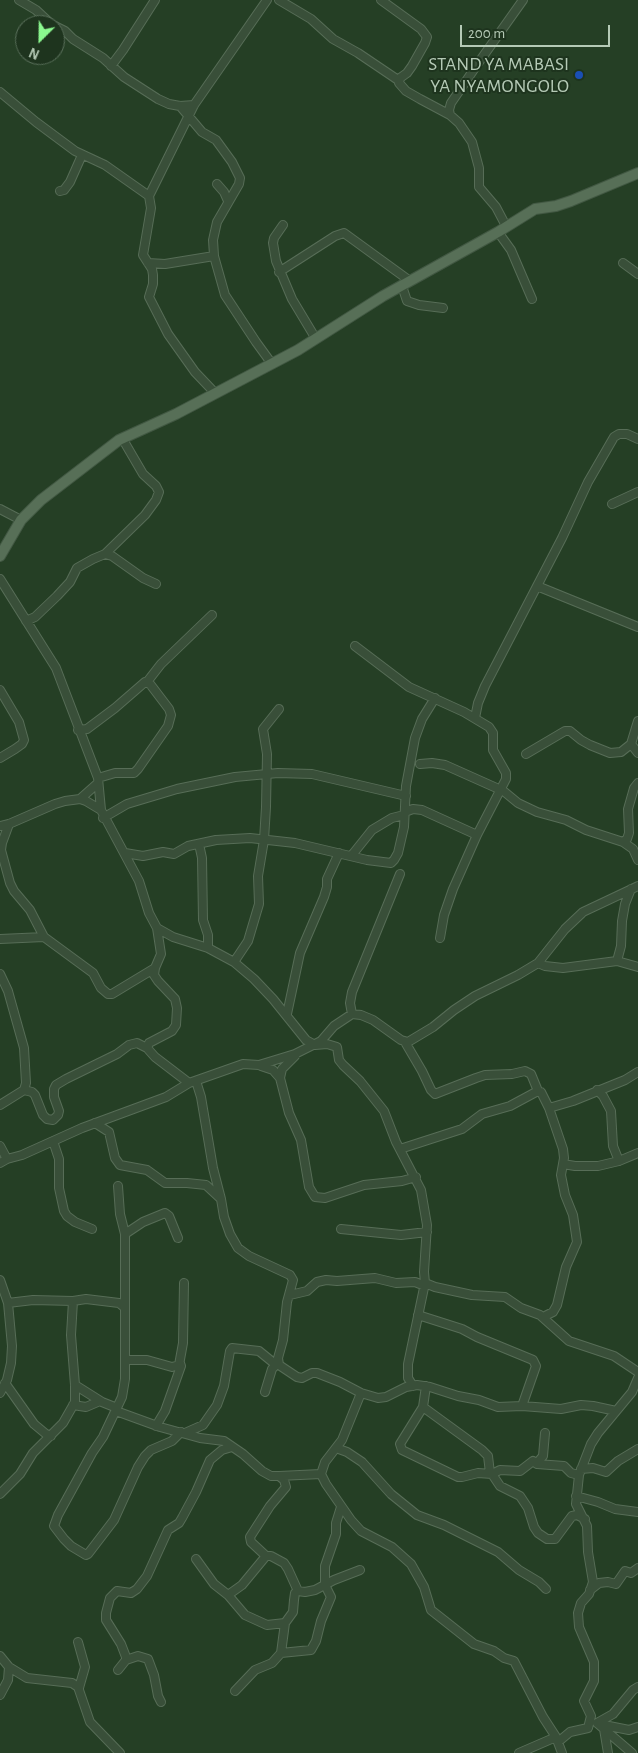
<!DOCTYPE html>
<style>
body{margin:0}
#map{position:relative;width:638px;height:1753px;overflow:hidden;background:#253f25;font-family:"Alegreya Sans",sans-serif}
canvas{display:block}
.north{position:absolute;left:15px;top:15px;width:50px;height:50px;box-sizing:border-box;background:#1e341e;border:1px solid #5a705b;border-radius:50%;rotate:203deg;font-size:14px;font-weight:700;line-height:20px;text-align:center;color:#b5cab6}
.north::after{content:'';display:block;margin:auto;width:18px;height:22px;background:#8bf88f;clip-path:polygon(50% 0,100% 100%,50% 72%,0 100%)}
.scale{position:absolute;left:460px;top:25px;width:150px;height:22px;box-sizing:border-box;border:2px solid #b5cab6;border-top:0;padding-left:6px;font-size:15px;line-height:18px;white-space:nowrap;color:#b5cab6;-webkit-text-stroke:4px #1e341e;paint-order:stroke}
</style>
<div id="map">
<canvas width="638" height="1753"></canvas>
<div class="north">N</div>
<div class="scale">200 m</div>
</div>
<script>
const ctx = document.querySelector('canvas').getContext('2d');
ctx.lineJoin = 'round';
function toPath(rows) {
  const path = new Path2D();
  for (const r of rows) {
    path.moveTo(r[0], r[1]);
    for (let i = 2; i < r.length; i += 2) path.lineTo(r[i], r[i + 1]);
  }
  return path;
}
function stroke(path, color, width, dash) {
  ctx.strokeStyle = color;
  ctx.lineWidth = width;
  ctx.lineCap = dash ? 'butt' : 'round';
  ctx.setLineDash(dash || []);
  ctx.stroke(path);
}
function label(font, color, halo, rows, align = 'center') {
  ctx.font = font + ' "Alegreya Sans",sans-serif';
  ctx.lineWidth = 4;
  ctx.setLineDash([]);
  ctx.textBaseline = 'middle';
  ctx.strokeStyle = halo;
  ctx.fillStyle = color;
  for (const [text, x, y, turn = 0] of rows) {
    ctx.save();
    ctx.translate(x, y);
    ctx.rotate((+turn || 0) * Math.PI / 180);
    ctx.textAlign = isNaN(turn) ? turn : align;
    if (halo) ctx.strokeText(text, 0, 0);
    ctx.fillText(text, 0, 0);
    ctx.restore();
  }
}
const minor = toPath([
 [19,0,36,10,52,25],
 [279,0,311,19,333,39,358,53,398,80],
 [381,0,421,29,427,37,425,43,412,66,407,73,400,78,399,83,406,91,420,99,450,115],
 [55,26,65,31,73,39,103,58,124,77,158,99,169,104,180,106,194,105],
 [111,66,123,50,155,0],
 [0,92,36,122,75,151,105,165,149,196],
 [180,106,202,132,216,140,232,162,240,178,239,184,217,222,213,240,214,256,225,295,256,342,272,364],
 [217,184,224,192,228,201],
 [60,191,64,190,70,182,82,155],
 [283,225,274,238,273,243,276,261,292,299,316,339],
 [506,226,496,207,479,187,479,168,472,142,459,123,450,115,449,110,451,103,479,62,523,0],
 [498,232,511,250,532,299],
 [148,263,165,264,214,256],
 [623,263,638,274],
 [279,272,335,236,344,233,410,281],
 [402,286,407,301,419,305,443,308],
 [215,393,195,372,168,334,149,297,153,284,153,275,152,269,143,255,151,208,149,196,194,105,267,0],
 [612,504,638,492],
 [0,509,21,520],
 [105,554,145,515,156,500,159,492,156,486,143,474,122,438],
 [0,579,56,668,98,778,101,810,139,881,149,913,157,928,173,937,208,948,234,962,254,979,273,999,306,1040,315,1045,327,1044,337,1047,339,1060,343,1065,360,1081,384,1111,396,1142,421,1190,427,1225,424,1272,425,1283,435,1287,472,1295,505,1297,521,1308,540,1315,569,1341,614,1356,638,1372],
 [537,586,638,627],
 [26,621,35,617,57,596,70,582,77,568,93,559,105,554,112,556,143,578,156,584],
 [355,646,409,687,464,712,489,727,493,733,493,750,506,773,506,779,477,835,453,889,444,915,440,938],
 [147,682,161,664,212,615],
 [0,690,19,722,24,740,22,744,15,749,0,758],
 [475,718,478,703,485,686,562,538,588,482,599,463,614,437,619,434,627,434,638,439],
 [638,721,631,744,638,753],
 [78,730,87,729,115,708,145,682,150,684,169,709,171,715,168,726,138,769,134,773,115,773,98,778],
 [526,754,565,731,570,731,581,740,590,745,610,753,621,752,631,744],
 [420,764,432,763,445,765,501,790],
 [501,789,518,803,537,812,566,820,586,830,623,842,633,849,638,860],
 [80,799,98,783],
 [405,812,413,809,422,810,477,835],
 [103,818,127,804,177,789,235,777,278,773,312,774,406,796],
 [9,824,2,843,1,850,10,883,14,891,30,910,44,937,93,973,101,988,108,994,112,994,155,968],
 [0,826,9,824,55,804,65,801,80,799,86,801,101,810],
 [623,842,627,839,629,833,628,809,634,788,638,783],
 [199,844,202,858,203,920,208,935,208,948],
 [125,853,143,856,163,852,174,854,188,846,216,840,250,838,295,843,367,860,391,863,394,860,398,853,404,827,406,786,415,738,422,719,435,698],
 [352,855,372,830,392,818,404,815],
 [157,928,161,954,155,968,154,975,158,981,175,999,177,1008,176,1025,172,1031,149,1043,147,1048,155,1057,189,1083],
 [0,939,44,937],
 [617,961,621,946,622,921,625,904,631,889],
 [234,962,248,941,259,904,258,876,264,840,266,807,267,754,263,729,279,709],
 [538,963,545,966,563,968,617,961,638,967],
 [0,974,8,991,24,1048,26,1083,24,1090,0,1105],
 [287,1014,300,953,324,897,327,887,327,879,339,853],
 [352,1014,350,1003,352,992,400,874],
 [405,1042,422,1071,431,1090,435,1094,476,1078,485,1075,512,1074,525,1071,531,1074,538,1091],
 [295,1056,282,1069,280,1078,289,1113,301,1140,309,1187,315,1197,325,1198,364,1185,402,1181,416,1177],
 [261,1066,273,1070,280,1078],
 [196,1081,201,1097,213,1168,221,1199,224,1217,230,1234,238,1248,249,1256,290,1275,293,1280,287,1302,283,1340,278,1358,279,1365,297,1377,302,1378,312,1373,317,1373,340,1382,361,1393,378,1398,386,1397,406,1387,417,1385,430,1387,458,1396,479,1400,498,1407,522,1406,561,1409,581,1405,593,1406,616,1411],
 [24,1090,32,1092,35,1095,43,1115,47,1119,53,1120,58,1115,59,1111,54,1097,54,1089,56,1085,66,1079,117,1054,129,1045,137,1043,147,1048],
 [597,1090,603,1096,611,1111,613,1146,619,1161],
 [549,1108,573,1101,625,1080,638,1072],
 [95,1123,109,1132,115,1158,120,1165,147,1170,165,1183,187,1183,206,1185,220,1198],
 [53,1141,59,1159,59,1188,64,1211,67,1216,75,1222,92,1229],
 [0,1146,7,1159],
 [400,1149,462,1129,482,1114,510,1106,536,1092,541,1092,549,1108,563,1149,564,1158,561,1175,565,1195,573,1215,577,1242,566,1267,557,1305,553,1312,543,1317],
 [0,1163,7,1159,22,1155,82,1128,166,1097,189,1083,243,1064,259,1065,295,1054,321,1041,334,1026,352,1014,361,1015,373,1020,401,1040,408,1042,433,1027,454,1010,475,996,518,975,538,963,565,929,583,912,638,886],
 [563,1164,575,1166,598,1166,619,1161,638,1153],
 [118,1186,120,1214,125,1234],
 [341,1229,401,1235,427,1232],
 [0,1280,8,1303,12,1346,11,1363,7,1380,0,1393],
 [290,1295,307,1291,317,1282,326,1280,337,1281,375,1278,396,1283,415,1282,425,1286],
 [8,1303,33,1300,73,1301,86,1299,119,1303,125,1308,125,1379,122,1397,103,1437,92,1453,58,1515,54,1526,64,1539,71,1546,86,1555,88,1554,114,1520,138,1467,145,1456,151,1450,172,1441,181,1432],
 [125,1308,125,1234,143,1222,165,1213,169,1216,178,1238],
 [418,1315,462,1329,477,1337,533,1360,536,1366,522,1406],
 [125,1360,147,1360,172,1367,179,1365,183,1343,184,1283],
 [5,1383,34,1424,46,1434,51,1436],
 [75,1385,102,1402,117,1408],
 [413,1386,408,1378,408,1364,425,1283],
 [426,1386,423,1407,400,1444,402,1450,458,1477,462,1477,478,1473,492,1474,500,1486,520,1496,528,1508,534,1527,538,1533,547,1539,555,1539,572,1516,577,1515,585,1519],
 [265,1392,272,1369,278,1363],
 [361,1393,342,1440,325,1462,321,1474,326,1484,351,1520,361,1531,392,1547,411,1564,424,1587,431,1610,474,1644,494,1651,504,1658,514,1661,543,1717,556,1737,562,1753],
 [73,1405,86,1407,100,1401],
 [423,1407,482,1450,488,1456,490,1473],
 [116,1411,160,1427,200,1438,224,1441,243,1454,262,1471,271,1476,279,1476,284,1480,286,1487,270,1506,250,1537,251,1542,266,1556,242,1585,228,1595],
 [156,1426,165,1411,181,1366,180,1363],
 [185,1433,203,1425,217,1405,224,1386,230,1351,232,1348,259,1351,275,1364],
 [336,1448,347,1452,362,1462,391,1494,417,1515,444,1525,498,1552,519,1570,539,1582,546,1589],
 [537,1463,543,1456,545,1433],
 [581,1469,593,1468,606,1472,618,1461,638,1449],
 [492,1474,500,1470,520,1471,533,1461,537,1464,564,1466,571,1473,579,1475],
 [279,1476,321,1474],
 [0,1494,20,1474,33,1453,63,1423,75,1402,75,1385,71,1335,73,1301],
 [576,1496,598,1502,615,1509,638,1512],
 [266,1556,271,1556,284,1563,288,1569,298,1591],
 [196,1559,214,1584,228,1595,245,1615,267,1625,285,1623,293,1612,294,1600,295,1593,298,1591,305,1592,315,1590,334,1580,360,1570],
 [590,1590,599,1583,608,1582,616,1584,625,1571,631,1573,638,1568],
 [78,1642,85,1667,79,1688],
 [281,1653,285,1623],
 [0,1656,9,1667,27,1678,72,1683,78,1687,90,1722,120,1753],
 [126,1660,138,1656,148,1659,154,1675,158,1696,161,1702],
 [118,1670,126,1660,126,1657,121,1644,106,1620,106,1613,110,1598,117,1591,131,1593,137,1589,147,1576,168,1530,179,1523,182,1518,196,1492,210,1460,222,1450,232,1447],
 [235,1691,255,1670,272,1663,281,1653,311,1650,316,1641,321,1621,331,1597,325,1585,325,1566,336,1534,336,1523,341,1507],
 [0,1695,8,1680,9,1667],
 [597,1723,613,1714,633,1690,638,1687],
 [597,1723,632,1753],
 [599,1724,629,1730,638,1727],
 [604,1729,608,1753],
 [558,1742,570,1732,588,1728,591,1716,584,1701,594,1681,594,1662,579,1627,578,1613,581,1603,589,1594,593,1582,588,1552,587,1526,576,1504,579,1475,591,1444,598,1433,632,1392,638,1378],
 [519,1753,556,1737]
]);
const major = toPath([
 [0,556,21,520,41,500,119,440,176,414,298,350,383,296,498,232,535,209,556,206,571,201,638,173]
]);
const markers = [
 [579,75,5,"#1a4fb4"]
];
const poiNames = [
 ["STAND YA MABASI",569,64],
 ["YA NYAMONGOLO",569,86]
];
stroke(minor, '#576d57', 10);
stroke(major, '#425843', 12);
stroke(minor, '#394f39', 8);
stroke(major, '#576f57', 10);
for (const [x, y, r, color] of markers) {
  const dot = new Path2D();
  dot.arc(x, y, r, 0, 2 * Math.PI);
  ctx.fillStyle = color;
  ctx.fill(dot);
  stroke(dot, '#1e341e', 2);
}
label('19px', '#b5cab6', '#1e341e', poiNames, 'right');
</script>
